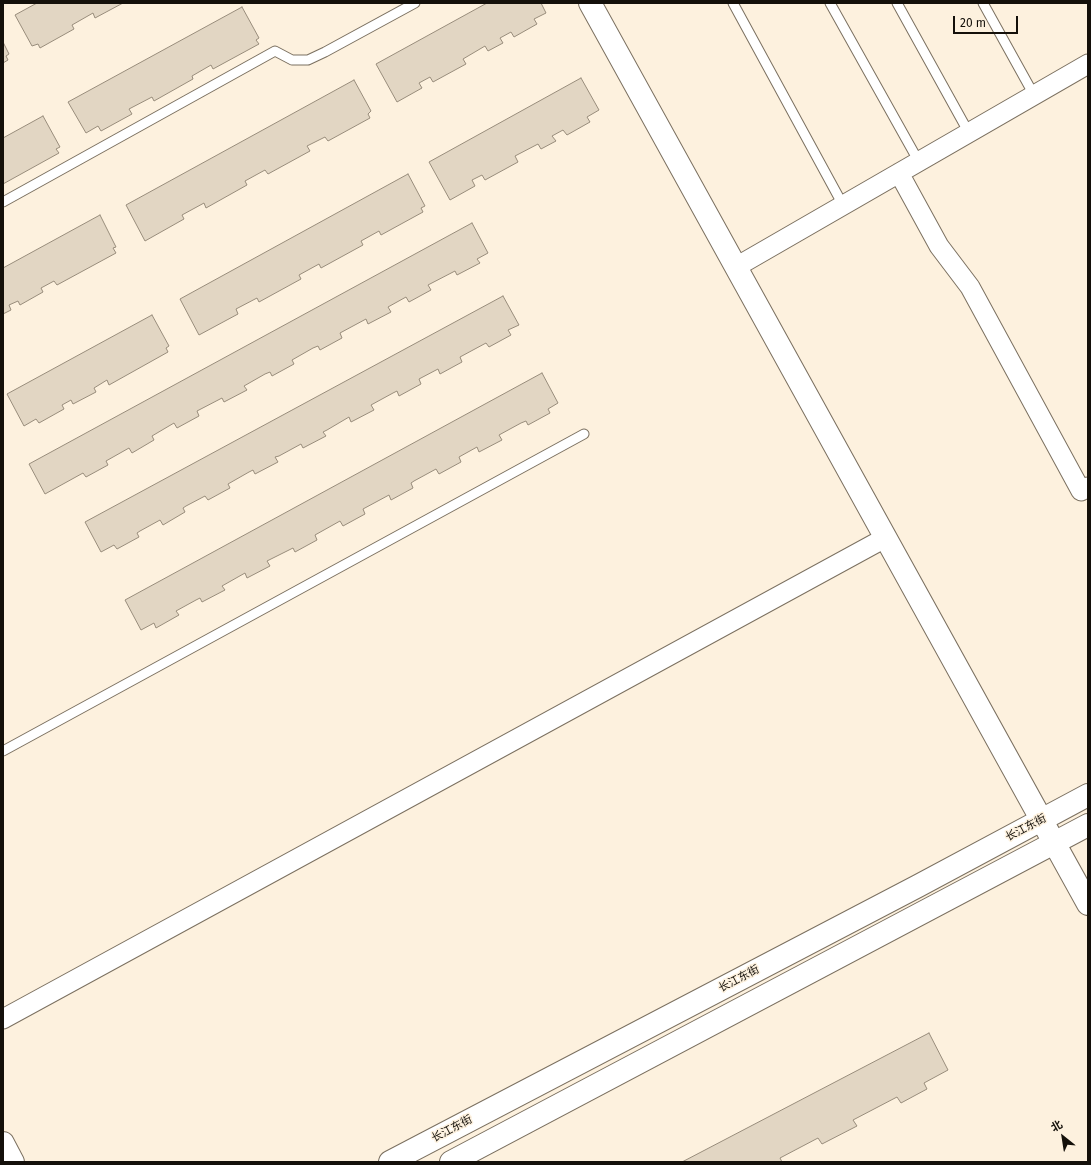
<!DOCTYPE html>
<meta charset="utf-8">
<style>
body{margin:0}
#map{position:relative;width:1091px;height:1165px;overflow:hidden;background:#fdf1de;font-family:"Fira Sans","Noto Sans SC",sans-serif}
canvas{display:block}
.frame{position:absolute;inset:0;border:4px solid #14100a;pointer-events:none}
.north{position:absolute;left:1043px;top:1117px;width:40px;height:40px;-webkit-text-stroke:3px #fdf1de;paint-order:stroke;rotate:330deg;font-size:11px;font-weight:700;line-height:16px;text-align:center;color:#14100a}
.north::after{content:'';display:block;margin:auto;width:14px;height:18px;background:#14100a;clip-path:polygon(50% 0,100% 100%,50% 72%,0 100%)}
.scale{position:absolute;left:953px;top:16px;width:65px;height:18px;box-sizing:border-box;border:2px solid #14100a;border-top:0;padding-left:5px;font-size:12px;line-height:14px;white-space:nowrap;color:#14100a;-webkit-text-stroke:3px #fdf1de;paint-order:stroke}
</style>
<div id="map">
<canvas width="1091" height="1165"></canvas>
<div class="frame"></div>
<div class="north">北</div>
<div class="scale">20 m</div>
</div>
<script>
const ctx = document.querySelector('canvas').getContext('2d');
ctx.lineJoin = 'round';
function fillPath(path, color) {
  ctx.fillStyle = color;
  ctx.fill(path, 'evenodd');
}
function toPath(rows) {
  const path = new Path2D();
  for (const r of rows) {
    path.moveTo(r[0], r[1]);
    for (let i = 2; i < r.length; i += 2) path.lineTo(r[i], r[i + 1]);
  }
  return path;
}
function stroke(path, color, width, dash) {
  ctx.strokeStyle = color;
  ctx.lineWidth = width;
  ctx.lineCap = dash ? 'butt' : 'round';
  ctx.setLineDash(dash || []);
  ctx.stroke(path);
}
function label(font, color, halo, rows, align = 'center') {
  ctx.font = font + ' "Fira Sans","Noto Sans SC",sans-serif';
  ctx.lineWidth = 3;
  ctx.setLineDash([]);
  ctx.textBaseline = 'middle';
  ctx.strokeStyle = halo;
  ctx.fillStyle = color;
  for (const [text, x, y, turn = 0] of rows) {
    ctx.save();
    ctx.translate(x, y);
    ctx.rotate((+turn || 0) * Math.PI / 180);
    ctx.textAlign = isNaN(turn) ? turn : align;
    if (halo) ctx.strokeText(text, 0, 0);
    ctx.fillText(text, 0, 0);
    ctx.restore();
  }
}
const building = toPath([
 [37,3,123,3,95,18,93,13,72,25,74,29,40,48,38,44,32,46,15,15,37,3],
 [487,3,541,3,546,13,534,19,537,24,514,37,511,32,500,38,503,43,488,51,485,46,463,59,466,64,433,82,430,77,419,83,422,88,397,102,376,64,487,3],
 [242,7,259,38,256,40,259,44,213,69,211,65,192,76,193,79,154,101,152,97,129,109,132,114,101,131,98,126,86,133,68,102,242,7],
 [3,42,9,54,6,56,8,60,3,63,3,42],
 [581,78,599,110,587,117,590,122,567,135,563,130,552,136,556,141,541,149,538,144,515,156,518,162,485,180,482,175,472,180,475,186,450,200,429,162,581,78],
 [354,80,371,111,368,114,370,118,328,141,325,137,307,146,310,151,268,174,265,170,245,181,247,185,206,208,204,203,182,215,184,219,145,241,126,205,354,80],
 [43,116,60,147,56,149,59,153,3,184,3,138,43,116],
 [408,174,425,206,421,208,423,212,381,235,379,231,361,241,363,245,321,268,319,264,299,275,301,279,259,302,257,298,236,309,238,314,199,335,180,299,408,174],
 [100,215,116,247,113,248,116,253,57,285,54,281,41,288,43,292,20,305,18,301,9,305,11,310,3,314,3,268,100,215],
 [472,223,488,253,477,259,480,263,457,275,455,271,428,285,431,290,409,302,406,297,388,307,391,312,368,324,366,319,340,333,342,338,320,350,318,346,313,348,292,360,294,364,272,376,270,372,265,374,244,386,247,390,224,402,222,398,197,411,199,416,177,428,174,423,152,436,154,440,132,453,129,448,106,461,108,465,86,477,83,473,45,494,29,464,472,223],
 [503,296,519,325,508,330,511,335,489,347,486,343,460,357,462,362,440,374,438,369,419,379,421,384,399,396,397,391,393,393,371,405,374,410,351,422,349,417,327,430,323,432,326,436,303,448,301,444,279,456,275,457,278,462,255,474,253,470,249,472,228,484,230,488,208,500,205,496,186,506,183,508,185,512,163,525,160,520,140,531,137,533,139,537,117,549,114,545,101,552,85,522,503,296],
 [152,315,169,346,166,348,168,352,109,385,107,380,94,388,96,392,73,404,71,400,62,405,64,409,39,423,36,419,24,426,7,394,152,315],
 [542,373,558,403,548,409,550,413,528,425,526,421,521,423,499,435,502,440,479,452,477,447,459,457,461,462,439,474,436,469,414,481,411,483,413,488,391,500,389,495,363,509,365,514,343,526,340,521,315,535,317,540,295,552,293,548,267,561,270,566,247,578,245,573,222,586,225,590,202,602,200,598,196,600,176,611,179,615,156,628,154,623,141,630,125,600,542,373],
 [929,1033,948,1070,924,1083,927,1089,901,1103,897,1097,853,1120,857,1126,822,1144,818,1138,780,1158,782,1162,682,1162,929,1033]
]);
const service = toPath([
 [733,3,843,205],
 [830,3,919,162],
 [897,3,969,133],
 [983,3,1034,95],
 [3,202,275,51,292,60,308,60,325,52,415,3],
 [3,751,584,434]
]);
const minor = toPath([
 [899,173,939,246,970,287,1081,491,1088,487],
 [736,267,1088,64],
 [3,1019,885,538]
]);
const tertiary = toPath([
 [590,3,1088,904]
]);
const secondary = toPath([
 [3,1143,13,1162],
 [390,1162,918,886,1088,795],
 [451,1162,1088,825]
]);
const streetNames = [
 ["长江东街",1026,828,-28],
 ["长江东街",739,979,-28],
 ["长江东街",452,1129,-28]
];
fillPath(building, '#e2d6c3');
stroke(building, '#988c7b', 1);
stroke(service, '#7b7060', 11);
stroke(minor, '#7b7060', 21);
stroke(tertiary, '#7b7060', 24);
stroke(secondary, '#7b7060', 24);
stroke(service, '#fff', 9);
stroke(minor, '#fff', 19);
stroke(tertiary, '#fff', 22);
stroke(secondary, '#fff', 22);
label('11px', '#14100a', '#fdf1de', streetNames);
</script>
